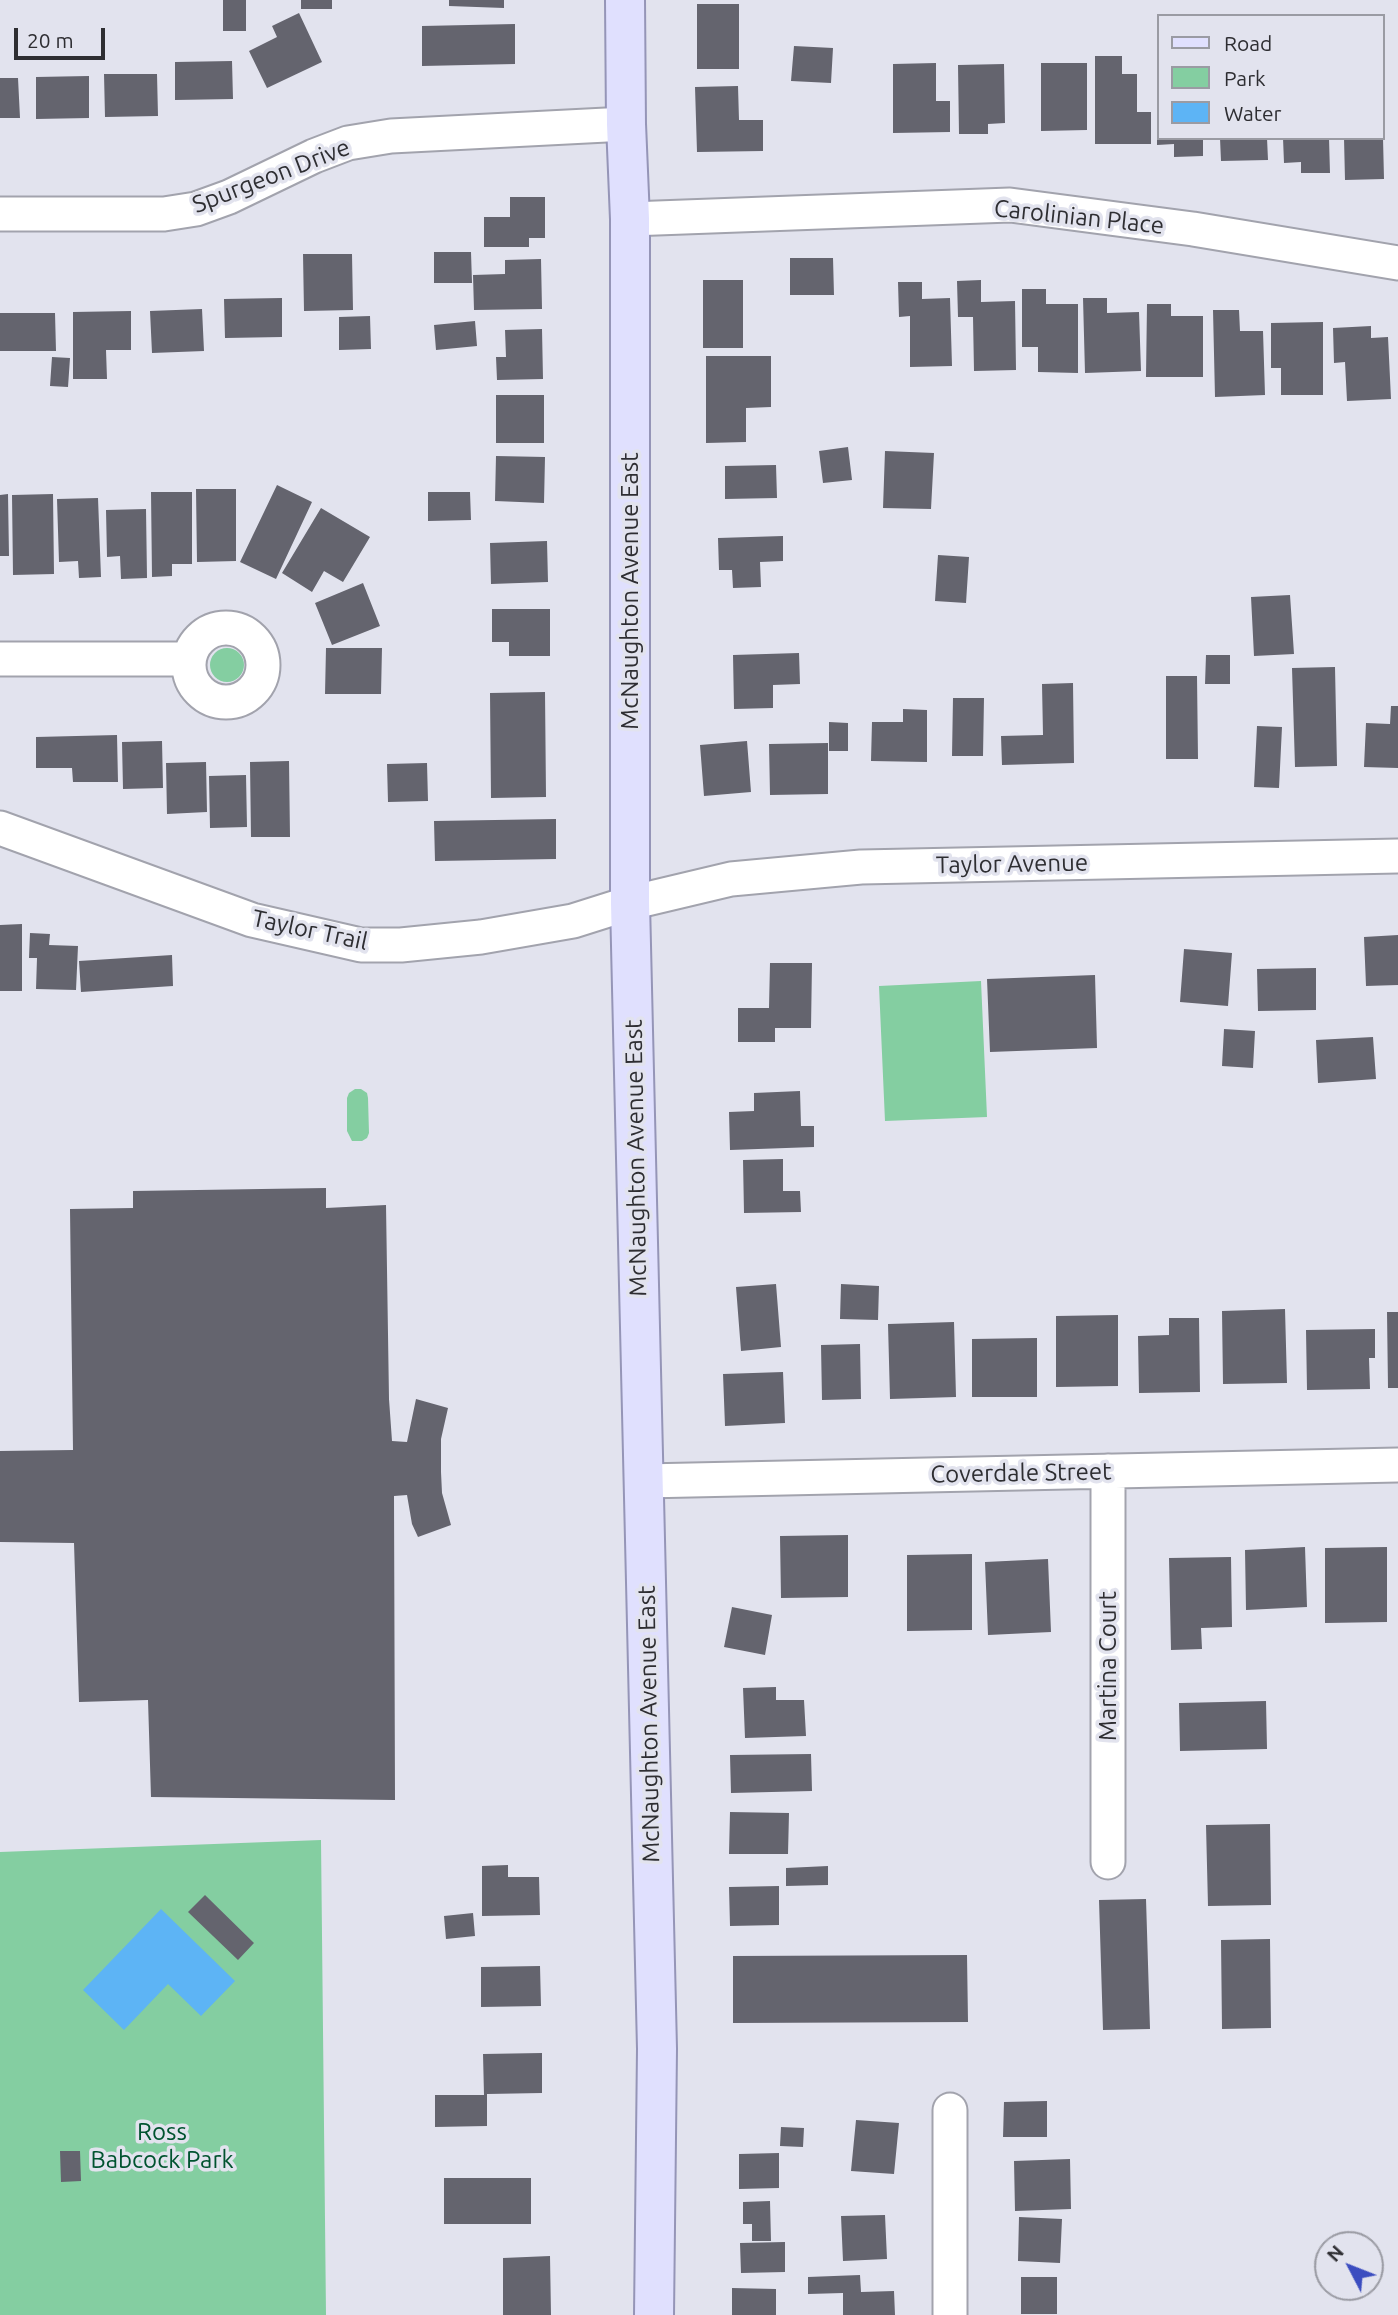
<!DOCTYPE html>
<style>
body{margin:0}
#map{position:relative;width:1398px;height:2315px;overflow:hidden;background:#e2e3ee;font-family:Ubuntu,sans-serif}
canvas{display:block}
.legend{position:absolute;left:1157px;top:14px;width:228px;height:126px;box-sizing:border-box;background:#e2e3ee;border:2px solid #9a9ba3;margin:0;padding:9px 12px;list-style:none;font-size:21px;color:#2e2e32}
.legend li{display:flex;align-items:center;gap:14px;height:35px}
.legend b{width:35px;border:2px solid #9a9ba3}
.north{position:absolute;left:1314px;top:2231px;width:70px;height:70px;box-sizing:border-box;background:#e2e3ee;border:2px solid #9a9ba3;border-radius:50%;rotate:312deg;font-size:19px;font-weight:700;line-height:28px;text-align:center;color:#2e2e32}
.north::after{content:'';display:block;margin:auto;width:24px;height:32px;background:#3b4dc0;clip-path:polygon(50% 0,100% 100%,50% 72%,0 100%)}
.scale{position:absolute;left:14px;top:28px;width:91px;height:32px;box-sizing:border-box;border:4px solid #2e2e32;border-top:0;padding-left:9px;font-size:21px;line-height:24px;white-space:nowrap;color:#2e2e32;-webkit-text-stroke:5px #e2e3ee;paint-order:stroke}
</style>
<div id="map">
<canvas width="1398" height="2315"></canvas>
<ul class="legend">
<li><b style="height:9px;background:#e0e0fe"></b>Road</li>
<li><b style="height:19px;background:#84cea1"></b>Park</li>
<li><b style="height:19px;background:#5db4f5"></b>Water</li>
</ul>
<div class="north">N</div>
<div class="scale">20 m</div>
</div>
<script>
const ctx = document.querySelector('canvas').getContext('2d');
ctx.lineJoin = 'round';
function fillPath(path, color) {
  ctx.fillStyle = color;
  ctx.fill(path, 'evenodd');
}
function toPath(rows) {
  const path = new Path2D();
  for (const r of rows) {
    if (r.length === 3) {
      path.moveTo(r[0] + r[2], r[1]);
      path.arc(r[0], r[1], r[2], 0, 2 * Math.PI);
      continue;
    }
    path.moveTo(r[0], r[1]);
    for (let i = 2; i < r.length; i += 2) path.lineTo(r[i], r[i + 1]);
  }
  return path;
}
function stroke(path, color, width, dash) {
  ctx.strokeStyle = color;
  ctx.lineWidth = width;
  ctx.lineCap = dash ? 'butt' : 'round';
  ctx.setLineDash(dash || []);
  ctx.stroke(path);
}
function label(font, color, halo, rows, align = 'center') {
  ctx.font = font + ' Ubuntu,sans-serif';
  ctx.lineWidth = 7;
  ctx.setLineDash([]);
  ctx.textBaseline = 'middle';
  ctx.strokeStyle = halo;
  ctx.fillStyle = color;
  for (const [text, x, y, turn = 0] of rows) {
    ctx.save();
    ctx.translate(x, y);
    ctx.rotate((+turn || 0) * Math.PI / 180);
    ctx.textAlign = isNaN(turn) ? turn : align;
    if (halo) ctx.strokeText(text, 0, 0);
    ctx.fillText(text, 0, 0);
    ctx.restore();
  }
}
const green = toPath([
 [227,665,17],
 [981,981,987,1117,885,1121,879,986],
 [355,1089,361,1089,367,1093,368,1098,369,1133,367,1138,362,1141,352,1141,347,1131,347,1098,349,1093],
 [321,1840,326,2315,0,2315,0,1852]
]);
const water = toPath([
 [161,1909,235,1981,201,2016,168,1984,124,2030,83,1990]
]);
const building = toPath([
 [223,0,246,0,246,31,223,31],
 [301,0,332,0,332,9,301,9],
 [449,0,504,0,504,8,449,6],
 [697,4,739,4,739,69,697,69],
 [299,13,322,62,267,88,249,51,277,37,272,26],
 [515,24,515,64,422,66,422,26],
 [794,46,833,48,831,83,791,81],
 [1095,56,1122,56,1122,74,1137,74,1137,112,1151,112,1151,144,1095,144],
 [232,61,233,99,175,100,175,62],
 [936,63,936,101,950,101,950,132,893,133,893,64],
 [1041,63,1087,63,1087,130,1041,131],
 [1004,64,1005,123,988,124,988,134,959,134,958,65],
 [104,74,157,74,158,116,105,117],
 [89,76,89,118,36,119,36,77],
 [0,78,18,78,20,118,0,118],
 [738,86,739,120,763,120,763,151,697,152,695,87],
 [1157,138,1203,138,1203,156,1174,157,1174,144,1157,145],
 [1220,138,1267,138,1268,160,1221,161],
 [1283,138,1329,138,1330,173,1301,173,1301,162,1284,163],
 [1344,138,1383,138,1384,179,1345,180],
 [510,197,545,197,545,238,529,238,529,247,484,247,484,217,510,217],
 [434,252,471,252,472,283,434,283],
 [303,254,352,254,353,310,304,311],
 [790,258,833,258,834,295,790,295],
 [541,259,542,309,474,310,473,275,505,274,505,260],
 [703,280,743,280,743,348,703,348],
 [981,280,981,302,1015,301,1016,370,974,371,973,317,958,317,957,281],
 [898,282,922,282,922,299,950,298,952,366,910,367,910,316,899,317],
 [1022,289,1046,289,1046,304,1078,304,1078,373,1038,372,1038,347,1022,347],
 [282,298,282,337,225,338,224,299],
 [1083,298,1107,298,1107,313,1139,312,1141,371,1085,373],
 [1147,304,1171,304,1171,316,1203,316,1203,377,1146,377],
 [202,309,204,351,152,353,150,311],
 [1213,310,1239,310,1240,331,1263,331,1265,395,1215,397],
 [131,311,131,350,106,350,107,379,73,379,73,312],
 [0,313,55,313,56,351,0,351],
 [370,316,371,349,339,350,339,317],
 [475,321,477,346,436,350,434,325],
 [1323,322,1323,395,1281,395,1281,368,1271,368,1271,323],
 [1371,326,1371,338,1388,337,1391,399,1347,401,1345,362,1334,363,1333,328],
 [542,329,543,379,497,380,496,357,506,357,505,330],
 [706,356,771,356,771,407,746,408,746,442,706,443],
 [52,357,70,358,68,387,50,386],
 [496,395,544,395,544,443,496,443],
 [848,447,852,480,823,483,819,451],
 [885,451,934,453,931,509,883,508],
 [496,456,545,457,544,503,495,501],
 [776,465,777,498,725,499,725,466],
 [277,485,312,502,276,579,240,562],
 [196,489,236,489,236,561,197,562],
 [151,492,192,492,192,564,172,564,172,576,152,577],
 [428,492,470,492,471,520,428,521],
 [8,494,9,556,0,556,0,495],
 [53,494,54,574,13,575,12,495],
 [98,498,101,577,79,578,78,561,59,562,57,499],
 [321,508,370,537,343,582,324,571,312,592,282,573],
 [146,509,147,578,121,579,120,556,107,557,106,510],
 [783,536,783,561,760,562,761,587,733,588,732,570,719,570,718,538],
 [547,541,548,582,491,584,490,543],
 [938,555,969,557,966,603,935,601],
 [363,583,380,626,332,645,315,603],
 [1290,595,1294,654,1254,656,1251,597],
 [492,609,550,609,550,656,509,656,509,642,492,642],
 [326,648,382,648,381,694,325,694],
 [799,653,800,684,773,685,773,708,734,709,733,655],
 [1206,655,1230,655,1230,684,1205,684],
 [1335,667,1337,766,1295,767,1292,668],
 [1166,676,1197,676,1198,759,1166,759],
 [1073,683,1074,763,1002,765,1001,736,1043,735,1042,684],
 [545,692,546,797,491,798,490,693],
 [953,698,984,698,983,756,952,756],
 [1391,706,1398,706,1398,768,1364,767,1366,723,1390,724],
 [903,709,927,710,927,762,871,761,872,722,903,722],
 [829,722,848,723,848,751,829,751],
 [1257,726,1282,727,1279,788,1254,787],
 [117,735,118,782,73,782,72,768,36,768,36,737],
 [162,741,163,788,123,789,122,742],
 [747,741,751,792,704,796,700,745],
 [828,743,828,794,770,795,769,744],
 [289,761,290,837,251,837,250,762],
 [206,762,207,812,167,814,166,763],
 [427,763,428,801,388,802,387,764],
 [246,775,247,827,210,828,209,776],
 [556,819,556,859,435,861,434,821],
 [22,924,22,991,0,991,0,925],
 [30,933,50,934,49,945,78,946,76,990,36,989,37,958,29,958],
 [1398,935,1398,985,1366,986,1364,937],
 [1184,949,1232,953,1228,1006,1180,1002],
 [172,955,173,986,81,992,79,961],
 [770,963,812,963,811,1028,775,1028,775,1042,738,1042,738,1008,769,1008],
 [1316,968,1316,1010,1258,1011,1257,969],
 [1095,975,1097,1048,990,1052,987,979],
 [1224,1029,1255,1031,1253,1068,1222,1066],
 [1373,1037,1376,1079,1318,1083,1316,1040],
 [800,1091,801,1126,814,1126,814,1147,730,1150,729,1112,754,1111,754,1093],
 [783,1159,783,1191,800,1191,801,1212,744,1213,743,1160],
 [326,1188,326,1208,386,1205,389,1399,392,1441,407,1442,416,1399,448,1408,441,1439,441,1472,442,1493,451,1525,418,1537,412,1524,407,1495,394,1496,395,1800,151,1797,148,1700,79,1702,74,1543,0,1542,0,1451,73,1450,70,1209,133,1208,133,1191],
 [776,1284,781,1347,741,1351,736,1287],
 [841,1284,879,1286,878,1320,840,1319],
 [1285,1309,1287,1383,1223,1384,1222,1311],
 [1387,1312,1398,1312,1398,1388,1388,1388],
 [1118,1315,1118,1386,1056,1387,1056,1316],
 [1169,1318,1199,1318,1200,1392,1139,1393,1138,1336,1169,1335],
 [954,1322,956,1397,890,1399,888,1324],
 [1375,1329,1375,1358,1369,1358,1370,1389,1307,1390,1306,1330],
 [1037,1338,1037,1397,972,1397,972,1339],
 [860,1344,861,1399,822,1400,821,1345],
 [783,1372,785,1423,725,1426,723,1374],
 [848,1535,848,1597,781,1598,780,1536],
 [1305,1547,1307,1607,1246,1610,1245,1550],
 [1387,1547,1387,1622,1325,1623,1325,1548],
 [972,1554,972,1630,907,1631,907,1555],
 [1231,1557,1232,1627,1201,1628,1202,1649,1171,1650,1169,1558],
 [1048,1559,1051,1632,988,1635,985,1562],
 [732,1607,772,1615,765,1655,724,1647],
 [776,1687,776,1700,804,1700,806,1736,745,1738,743,1688],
 [1266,1701,1267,1749,1180,1751,1179,1703],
 [811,1754,812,1791,731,1793,730,1755],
 [730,1812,789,1813,788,1854,729,1854],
 [1270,1824,1271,1905,1208,1906,1206,1825],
 [508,1865,508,1877,539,1877,540,1915,482,1916,482,1866],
 [828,1866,828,1885,786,1886,786,1868],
 [779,1886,779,1925,730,1926,729,1887],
 [205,1895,254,1943,238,1960,188,1912],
 [1146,1899,1150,2029,1103,2030,1099,1900],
 [473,1913,475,1936,446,1939,444,1916],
 [1270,1939,1271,2028,1222,2029,1221,1940],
 [967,1955,968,2022,733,2023,733,1956],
 [540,1966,541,2006,481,2007,481,1967],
 [542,2053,542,2093,487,2094,487,2126,435,2127,435,2095,484,2095,483,2054],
 [1047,2101,1047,2137,1003,2137,1004,2102],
 [856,2120,899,2123,894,2174,851,2171],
 [781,2127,804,2128,803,2147,780,2146],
 [60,2151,80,2151,81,2181,61,2182],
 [779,2153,779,2188,739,2189,739,2154],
 [1070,2159,1071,2209,1015,2211,1014,2161],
 [444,2178,531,2178,531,2224,444,2224],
 [770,2201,771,2241,752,2241,752,2224,743,2224,743,2202],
 [885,2215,887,2259,843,2261,841,2216],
 [1019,2217,1062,2219,1060,2263,1018,2261],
 [785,2242,785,2272,741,2273,740,2243],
 [550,2256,551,2315,503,2315,503,2258],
 [860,2275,861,2292,894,2291,895,2315,843,2315,843,2293,808,2294,808,2277],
 [1021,2277,1057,2277,1057,2314,1021,2314],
 [732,2288,776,2289,776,2315,732,2315]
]);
const minor = toPath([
 [0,214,164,214,196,209,229,197,314,156,348,143,391,136,626,124],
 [630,219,1010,205,1193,229,1398,263],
 [226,665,37],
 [0,659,188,659],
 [0,828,252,920,361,945,401,945,481,937,573,921,630,903,731,879,861,867,1398,856],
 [1108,1471,1108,1862],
 [644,1481,1398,1465],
 [950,2315,950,2110]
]);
const major = toPath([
 [625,0,626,124,630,219,630,903,657,2049,654,2315]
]);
const streetNames = [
 ["Spurgeon Drive",271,176,-21],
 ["Carolinian Place",1079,217,6],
 ["McNaughton Avenue East",630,591,-90],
 ["Taylor Avenue",1012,864,-1],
 ["Taylor Trail",310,930,12],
 ["McNaughton Avenue East",636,1158,-91],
 ["Coverdale Street",1021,1473,-1],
 ["Martina Court",1108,1666,-90],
 ["McNaughton Avenue East",649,1724,-91]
];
const parkNames = [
 ["Ross",162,2132],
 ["Babcock Park",162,2160]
];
fillPath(green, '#84cea1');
fillPath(water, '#5db4f5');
fillPath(building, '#64646e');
stroke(minor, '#a2a3ad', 37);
stroke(major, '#9595b7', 42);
stroke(minor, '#fff', 33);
stroke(major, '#e0e0fe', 38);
label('24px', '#2e2e32', '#e2e3ee', streetNames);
label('24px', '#00532f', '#e2e3ee', parkNames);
</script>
